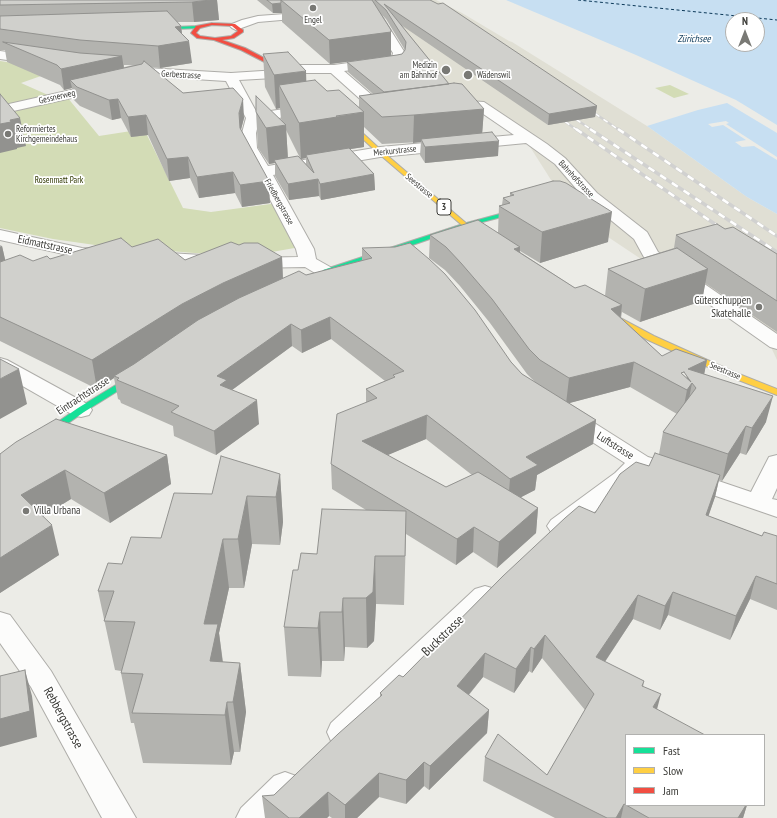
<!DOCTYPE html>
<meta charset="utf-8">
<style>
body{margin:0}
#map{position:relative;width:777px;height:818px;overflow:hidden;background:#ecece7;font-family:"PT Sans Narrow",sans-serif}
canvas{display:block}
.legend{position:absolute;left:625px;top:734px;width:140px;height:72px;box-sizing:border-box;background:#fff;border:1px solid #b1b1af;margin:0;padding:5px 7px;list-style:none;font-size:12px;color:#3b3b37}
.legend li{display:flex;align-items:center;gap:8px;height:20px}
.legend b{width:20px;border:1px solid #b1b1af}
.north{position:absolute;left:725px;top:12px;width:40px;height:40px;box-sizing:border-box;background:#fff;border:1px solid #b1b1af;border-radius:50%;rotate:0deg;font-size:11px;font-weight:700;line-height:16px;text-align:center;color:#3b3b37}
.north::after{content:'';display:block;margin:auto;width:14px;height:18px;background:#797975;clip-path:polygon(50% 0,100% 100%,50% 72%,0 100%)}
</style>
<div id="map">
<canvas width="777" height="818"></canvas>
<ul class="legend">
<li><b style="height:5px;background:#16e098"></b>Fast</li>
<li><b style="height:5px;background:#ffcf43"></b>Slow</li>
<li><b style="height:5px;background:#f24e42"></b>Jam</li>
</ul>
<div class="north">N</div>
</div>
<script>
const ctx = document.querySelector('canvas').getContext('2d');
ctx.lineJoin = 'round';
function fillPath(path, color) {
  ctx.fillStyle = color;
  ctx.fill(path, 'evenodd');
}
function toPath(rows) {
  const path = new Path2D();
  for (const r of rows) {
    path.moveTo(r[0], r[1]);
    for (let i = 2; i < r.length; i += 2) path.lineTo(r[i], r[i + 1]);
  }
  return path;
}
function stroke(path, color, width, dash) {
  ctx.strokeStyle = color;
  ctx.lineWidth = width;
  ctx.lineCap = dash ? 'butt' : 'round';
  ctx.setLineDash(dash || []);
  ctx.stroke(path);
}
function label(font, color, halo, rows, align = 'center') {
  ctx.font = font + ' "PT Sans Narrow",sans-serif';
  ctx.lineWidth = 3.5;
  ctx.setLineDash([]);
  ctx.textBaseline = 'middle';
  ctx.strokeStyle = halo;
  ctx.fillStyle = color;
  for (const [text, x, y, turn = 0] of rows) {
    ctx.save();
    ctx.translate(x, y);
    ctx.rotate((+turn || 0) * Math.PI / 180);
    ctx.textAlign = isNaN(turn) ? turn : align;
    if (halo) ctx.strokeText(text, 0, 0);
    ctx.fillText(text, 0, 0);
    ctx.restore();
  }
}
const built = toPath([
 [369,0,436,0,462,13,509,41,512,42,647,126,747,197,777,214,777,360,770,345,572,213,525,139,452,91,383,11]
]);
const green = toPath([
 [0,61,58,70,21,83,48,95,0,106],
 [670,85,689,94,674,98,655,88],
 [67,97,99,136,144,129,183,208,211,212,278,203,300,247,244,257,95,245,53,239,0,228,0,112]
]);
const water = toPath([
 [506,0,777,0,777,125,736,100,636,55],
 [733,20,757,20,757,44,733,44],
 [727,103,777,133,777,214,747,197,647,126,698,110]
]);
const pier = toPath([
 [726,121,729,123,726,124,777,157,777,160,754,146,742,147,735,142,746,140,723,125,712,127,708,124]
]);
const ferry = toPath([
 [578,0,777,20]
]);
const street = toPath([
 [312,12,316,13,318,15,316,17,258,22,236,30,232,28,230,26,232,24,242,20,258,16,312,12],
 [375,13,379,14,383,18,405,53,403,60,401,63,397,64,344,71,388,109,391,110,393,113,391,116,386,117,379,116,331,73,297,73,296,76,291,77,239,80,257,113,311,105,316,106,318,109,316,112,311,113,259,121,256,133,257,148,268,166,380,147,514,135,476,109,452,108,447,107,445,104,447,101,452,100,484,102,547,144,565,158,597,193,647,232,658,252,777,334,777,349,770,347,645,259,634,239,585,199,555,164,526,143,380,157,273,175,314,249,316,259,332,268,335,272,332,276,326,277,320,276,305,267,252,268,246,267,243,263,246,259,252,258,298,257,296,249,243,148,242,133,246,118,226,81,130,75,125,74,124,71,125,68,130,67,231,73,278,70,279,66,284,65,334,65,392,57,393,53,369,16,371,14,375,13],
 [0,51,36,56,40,57,42,60,40,63,36,64,0,59,0,51],
 [102,83,107,84,109,87,107,90,0,114,0,106,102,83],
 [0,230,82,248,106,249,112,250,115,254,112,258,106,259,82,258,0,240,0,230],
 [152,252,218,256,224,257,227,261,224,265,218,266,146,261,143,257,146,253,152,252],
 [0,358,7,360,89,405,92,410,89,415,81,417,73,415,0,373,0,358],
 [569,410,577,412,648,457,661,461,665,466,661,471,653,473,644,471,631,483,569,532,560,534,551,532,547,526,551,520,615,473,625,463,561,422,558,417,561,412,569,410],
 [777,455,777,488,772,499,777,500,777,517,681,484,677,479,681,474,689,471,751,492,769,457,777,455],
 [485,586,495,589,499,596,495,603,353,741,342,745,331,741,327,732,331,723,475,589,485,586],
 [0,612,10,615,51,671,136,818,102,818,31,687,0,643,0,612],
 [285,772,296,776,301,786,296,796,275,818,236,818,241,808,274,776,285,772]
]);
const fast = toPath([
 [198,26,200,27,200,28,151,30,149,29,151,28,198,26],
 [591,194,594,196,593,197,555,203,467,226,329,274,323,274,322,272,323,270,463,224,555,199,591,194],
 [142,369,145,370,146,372,145,374,84,412,3,469,0,470,0,462,78,408,142,369]
]);
const slow = toPath([
 [340,116,344,116,382,151,467,224,491,238,491,242,485,242,463,226,378,153,340,118,340,116],
 [601,311,607,311,654,336,734,372,777,389,777,395,728,376,648,340,601,315,600,313,601,311]
]);
const jam = toPath([
 [212,23,235,24,243,30,243,32,234,38,222,40,245,48,293,73,288,74,241,50,214,40,197,38,191,33,196,26,212,23],
 [212,25,232,26,238,31,231,36,215,38,200,36,196,33,200,28,212,25]
]);
const railFar1 = toPath([
 [587,108,619,130],
 [568,114,592,130],
 [557,116,577,130]
]);
const rail = toPath([
 [576,129,725,231],
 [590,129,777,252],
 [618,129,777,236]
]);
const wall = toPath([
 [0,0,217,0,219,20,194,22,177,22,181,26,182,34,192,63,160,68,151,67,183,93,244,118,241,130,270,203,242,207,235,193,199,198,190,178,169,181,148,135,131,137,121,118,112,120,80,106,73,99,72,88,64,90,60,85,7,62,5,50,0,50],
 [124,65,128,65,134,66,124,68],
 [257,0,430,0,597,106,595,117,548,125,401,25,449,84,484,109,482,133,498,156,425,163,420,155,421,142,382,144,364,127,364,147,350,149,374,174,375,190,321,200,319,196,289,200,275,176,275,163,269,164,258,148,256,112,282,122,281,119,280,108,276,109,265,87,263,54,306,81,359,107,359,96,373,94,348,72,347,62,397,55,402,54,405,50,386,19,382,15,391,30,391,56,330,64,282,22,282,13,273,13],
 [286,130,300,158,288,158],
 [306,158,306,164,301,159],
 [510,193,608,242,540,263,520,251,520,252,575,288,605,296,608,269,674,248,676,235,725,229,777,254,777,332,705,283,702,301,640,322,622,312,621,318,662,356,707,360,704,374,766,422,746,455,740,453,722,481,719,480,715,497,708,516,762,536,777,536,777,610,750,599,730,640,668,615,660,630,633,619,605,662,644,681,626,805,747,805,743,818,555,818,483,781,485,757,547,775,585,710,542,658,532,673,529,671,514,693,483,677,469,695,489,710,487,733,429,790,424,786,406,804,379,797,357,818,332,818,329,816,327,818,265,818,262,796,274,795,380,698,380,693,403,677,595,513,649,466,659,454,663,432,677,414,630,387,569,403,596,420,593,444,537,475,535,490,521,497,538,508,536,533,497,568,473,552,456,565,406,534,404,605,376,604,374,641,367,648,345,647,344,661,322,661,321,677,288,676,284,627,298,570,366,510,332,489,331,464,366,403,366,389,385,381,331,339,302,353,292,346,232,390,259,424,216,455,174,436,173,426,121,403,120,400,118,399,114,378,97,389,0,341,0,245,2,246,5,260,33,261,132,247,185,260,239,245,282,257,283,278,306,275,362,261,362,248,511,362,522,374,535,382,527,374,490,323,460,286,445,270,429,258,430,235,498,232,499,206,502,205,503,198,510,196],
 [684,372,687,377,687,378,681,373],
 [426,439,472,475,446,487,387,455],
 [0,454,167,455,171,484,110,523,71,499,43,516,59,555,0,593],
 [280,474,283,522,280,545,252,544,244,588,229,588,219,633,223,662,240,663,246,712,240,752,234,752,231,765,143,763,134,723,131,723,121,673,121,671,115,670,98,591,122,564,161,538,212,494]
]);
const shadedWall = toPath([
 [211,0,217,0,219,20,194,22,192,2],
 [281,3,282,13,273,13,272,4],
 [181,26,183,42,189,41,192,63,160,68,158,46,175,27],
 [391,30,391,56,330,64,329,40],
 [122,56,125,76,70,80,72,88,64,90,61,69],
 [306,71,307,104,279,85,280,108,276,109,274,75],
 [118,99,121,118,112,120,109,100],
 [243,99,244,118,240,133,239,113],
 [597,106,595,117,548,125,549,114],
 [484,109,482,136,421,139,421,142,413,143,414,115],
 [364,112,364,147,338,151,306,155,306,158,301,159,299,123],
 [146,115,148,135,131,137,128,117],
 [20,118,26,146,17,148,17,149,0,153,0,124,10,120],
 [286,125,288,161,274,160,275,163,269,164,266,128],
 [499,141,498,156,425,163,425,147],
 [188,157,190,178,169,181,167,159],
 [233,172,235,193,199,198,197,177],
 [374,174,375,190,321,200,320,184],
 [318,179,319,196,289,200,288,184],
 [269,181,270,203,242,207,240,185],
 [612,212,608,242,540,263,542,232],
 [2,246,8,272,0,276,0,247],
 [520,247,519,270,514,249],
 [282,257,283,283,116,377,114,376,114,378,97,389,92,360,182,304,223,283],
 [708,269,702,301,640,322,645,289],
 [622,305,619,330,611,309],
 [330,317,331,339,302,353,301,330],
 [291,324,292,346,221,398,217,376],
 [707,360,702,385,692,383,687,409,682,416,687,390,685,389,688,369],
 [634,362,630,387,566,404,569,378],
 [19,369,27,404,0,419,0,379],
 [773,396,766,422,746,455,752,428],
 [257,400,259,424,216,455,214,431],
 [427,415,426,439,362,466,362,441],
 [596,420,593,444,537,475,535,490,508,504,510,479,526,457],
 [746,426,740,453,722,481,728,454],
 [167,455,171,484,110,523,104,493],
 [65,470,71,499,29,525,21,495],
 [280,474,283,522,280,545,276,497],
 [720,475,715,497,701,538,706,515],
 [247,496,252,544,244,588,238,539],
 [538,508,536,533,497,568,499,542],
 [52,525,59,555,0,593,0,558],
 [474,527,473,552,456,565,457,539],
 [223,539,229,588,219,633,224,673,217,711,204,624],
 [375,556,376,604,374,641,367,648,366,598],
 [756,576,750,599,730,640,736,616],
 [673,592,668,615,660,630,665,606],
 [638,595,633,619,592,681,596,657],
 [343,598,345,647,344,661,342,612],
 [320,612,322,661,321,677,318,628],
 [545,635,542,658,532,673,534,649],
 [531,647,529,671,514,693,516,669],
 [485,653,483,677,456,710,457,686],
 [240,663,246,712,240,752,233,702],
 [25,670,32,696,37,737,0,747,0,719],
 [661,694,655,717,653,707],
 [227,702,234,752,231,765,225,715],
 [489,710,487,733,429,790,430,766],
 [424,762,424,786,406,804,406,780],
 [379,773,379,797,357,818,345,818,345,805],
 [328,792,329,816,327,818,299,818],
 [624,804,621,818,616,818],
 [741,805,747,805,743,818,737,818]
]);
const building = toPath([
 [0,0,211,0,192,2,0,5,0,0],
 [267,0,281,0,281,3,272,4,267,0],
 [281,0,372,0,391,30,391,32,329,40,281,0],
 [375,0,430,0,438,4,443,3,597,106,549,114,384,4,449,84,384,92,347,62,397,55,402,54,405,50,406,42,386,10,375,0],
 [167,11,181,26,175,27,189,41,158,46,80,40,0,29,0,16,167,11],
 [3,42,80,53,122,56,61,69,57,65,3,42],
 [288,52,306,71,274,75,263,54,288,52],
 [144,61,183,93,233,88,243,99,239,113,240,128,269,181,240,185,233,172,197,177,188,157,167,159,146,115,128,117,118,99,109,100,77,87,70,80,142,64,144,61],
 [315,80,327,91,339,90,364,112,336,116,337,117,299,123,279,85,315,80],
 [454,83,462,84,484,109,414,115,382,117,359,96,454,83],
 [0,94,20,118,10,120,11,122,0,124,0,94],
 [256,96,286,125,266,128,256,112,256,96],
 [492,132,499,141,425,147,421,139,492,132],
 [349,148,374,174,320,184,318,179,288,184,274,160,298,156,314,173,306,155,349,148],
 [553,181,560,181,566,183,612,212,542,232,499,206,510,203,503,198,514,195,510,193,553,181],
 [478,220,520,247,514,249,575,288,585,285,622,305,611,309,662,356,676,349,707,360,688,369,773,396,752,428,746,426,728,454,663,432,696,388,692,383,687,390,634,362,569,378,540,360,529,349,492,299,461,263,446,247,430,235,478,220],
 [684,372,691,382,681,373,684,372],
 [717,224,725,229,733,227,777,254,777,301,676,235,717,224],
 [121,238,132,247,158,239,185,260,231,242,239,245,244,243,258,243,282,257,223,283,182,304,92,360,0,317,0,262,20,255,33,261,47,256,50,259,121,238],
 [410,243,429,259,445,274,475,310,511,362,522,374,596,420,526,457,538,465,510,479,427,415,362,441,446,487,478,472,538,508,499,542,474,527,457,539,331,464,337,414,377,398,366,389,395,377,393,375,404,371,330,317,301,330,291,324,217,376,227,380,220,385,257,400,214,431,171,412,179,406,117,380,119,378,114,376,134,364,198,320,239,298,299,271,306,275,372,258,362,248,395,247,410,243],
 [677,248,708,269,645,289,608,269,677,248],
 [0,359,19,369,0,379,0,359],
 [56,419,167,455,104,493,65,470,21,495,52,525,0,558,0,454,16,442,56,419],
 [655,453,720,475,706,515,762,536,764,532,777,536,777,584,756,576,736,616,673,592,665,606,638,595,596,657,644,681,642,686,661,694,653,707,705,735,626,735,626,805,624,804,616,818,607,818,485,757,498,734,547,775,594,694,545,635,534,649,531,647,516,669,485,653,457,686,489,710,430,766,424,762,406,780,379,773,345,805,328,792,299,818,289,818,262,796,274,795,338,734,382,695,380,693,399,675,403,677,503,576,565,518,579,506,595,513,620,474,636,462,649,466,655,453],
 [221,456,280,474,276,497,247,496,238,539,223,539,204,624,218,624,210,661,240,663,233,702,227,702,225,715,132,713,143,674,121,673,135,622,104,621,114,591,98,591,108,563,122,564,131,537,161,538,174,493,212,494,221,456],
 [322,509,406,511,405,556,375,556,373,592,366,598,343,598,342,612,320,612,318,628,284,627,293,570,298,570,301,553,317,554,322,509],
 [25,670,30,711,0,719,0,676,25,670],
 [626,805,746,805,738,818,649,818,626,805]
]);
const markers = [
 [313,8,4,"#797975"],
 [446,70,5,"#797975"],
 [468,75,5,"#797975"],
 [8,134,4,"#797975"],
 [759,307,4,"#797975"],
 [26,511,4,"#797975"]
];
const farPoinames = [
 ["Engel",313,20,"center"],
 ["Medizin",437,65,"right"],
 ["am Bahnhof",437,75,"right"],
 ["Wädenswil",477,75],
 ["Reformiertes",16,129],
 ["Kirchgemeindehaus",16,139]
];
const farStreetnames = [
 ["Gerbestrasse",181,75,3],
 ["Gessnerweg",57,97,-13],
 ["Merkurstrasse",395,151,-6],
 ["Bahnhofstrasse",576,179,47],
 ["Seestrasse",419,186,40],
 ["Friedbergstrasse",279,202,61],
 ["Seestrasse",725,371,23]
];
const farParknames = [
 ["Rosenmatt Park",59,180]
];
const farWaternames = [
 ["Zürichsee",694,39]
];
const shields = [
 [444,207,14]
];
const shieldNames = [
 ["3",444,207]
];
const streetNames = [
 ["Eidmattstrasse",45,245,12],
 ["Eintrachtstrasse",83,396,-33],
 ["Luftstrasse",615,446,32]
];
const poiNames = [
 ["Güterschuppen",751,301],
 ["Skatehalle",751,314],
 ["Villa Urbana",34,511,"left"]
];
const nearStreetnames = [
 ["Buckstrasse",443,636,-44],
 ["Rebbergstrasse",63,718,61]
];
fillPath(built, '#e0dfd4');
fillPath(green, '#d3dcb6');
fillPath(water, '#c7dff2');
fillPath(pier, '#ecece7');
stroke(ferry, '#0c3959', 1, [3, 2.5]);
stroke(street, '#aeada9', 2);
stroke(fast, '#aeada9', 2);
stroke(slow, '#aeada9', 2);
stroke(jam, '#aeada9', 2);
fillPath(street, '#fcfcfb');
fillPath(fast, '#16e098');
fillPath(slow, '#ffcf43');
fillPath(jam, '#f24e42');
stroke(railFar1, '#d1d1d0', 2.5);
stroke(rail, '#d1d1d0', 3.5);
stroke(railFar1, '#fff', 1.5, [5]);
stroke(rail, '#fff', 2.5, [7]);
fillPath(wall, '#b3b3af');
fillPath(shadedWall, '#92928f');
fillPath(building, '#d0d0cc');
stroke(building, '#92928f', 1);
for (const [x, y, r, color] of markers) {
  const dot = new Path2D();
  dot.arc(x, y, r, 0, 2 * Math.PI);
  ctx.fillStyle = color;
  ctx.fill(dot);
  stroke(dot, '#fff', 1.5);
}
label('9px', '#3b3b37', '#fff', farPoinames, 'left');
label('9px', '#3b3b37', '#fff', farStreetnames);
label('9px', '#303803', '#fff', farParknames);
label('italic 10px', '#0c3959', '#fff', farWaternames);
for (const [x, y, w] of shields) {
  const box = new Path2D();
  box.roundRect(x - w / 2, y - 8, w, 16, 3);
  ctx.fillStyle = '#fff';
  ctx.fill(box);
  stroke(box, '#3b3b37', 1);
}
label('bold 10px', '#3b3b37', null, shieldNames);
label('11px', '#3b3b37', '#fff', streetNames);
label('11px', '#3b3b37', '#fff', poiNames, 'right');
label('13px', '#3b3b37', '#fff', nearStreetnames);
</script>
